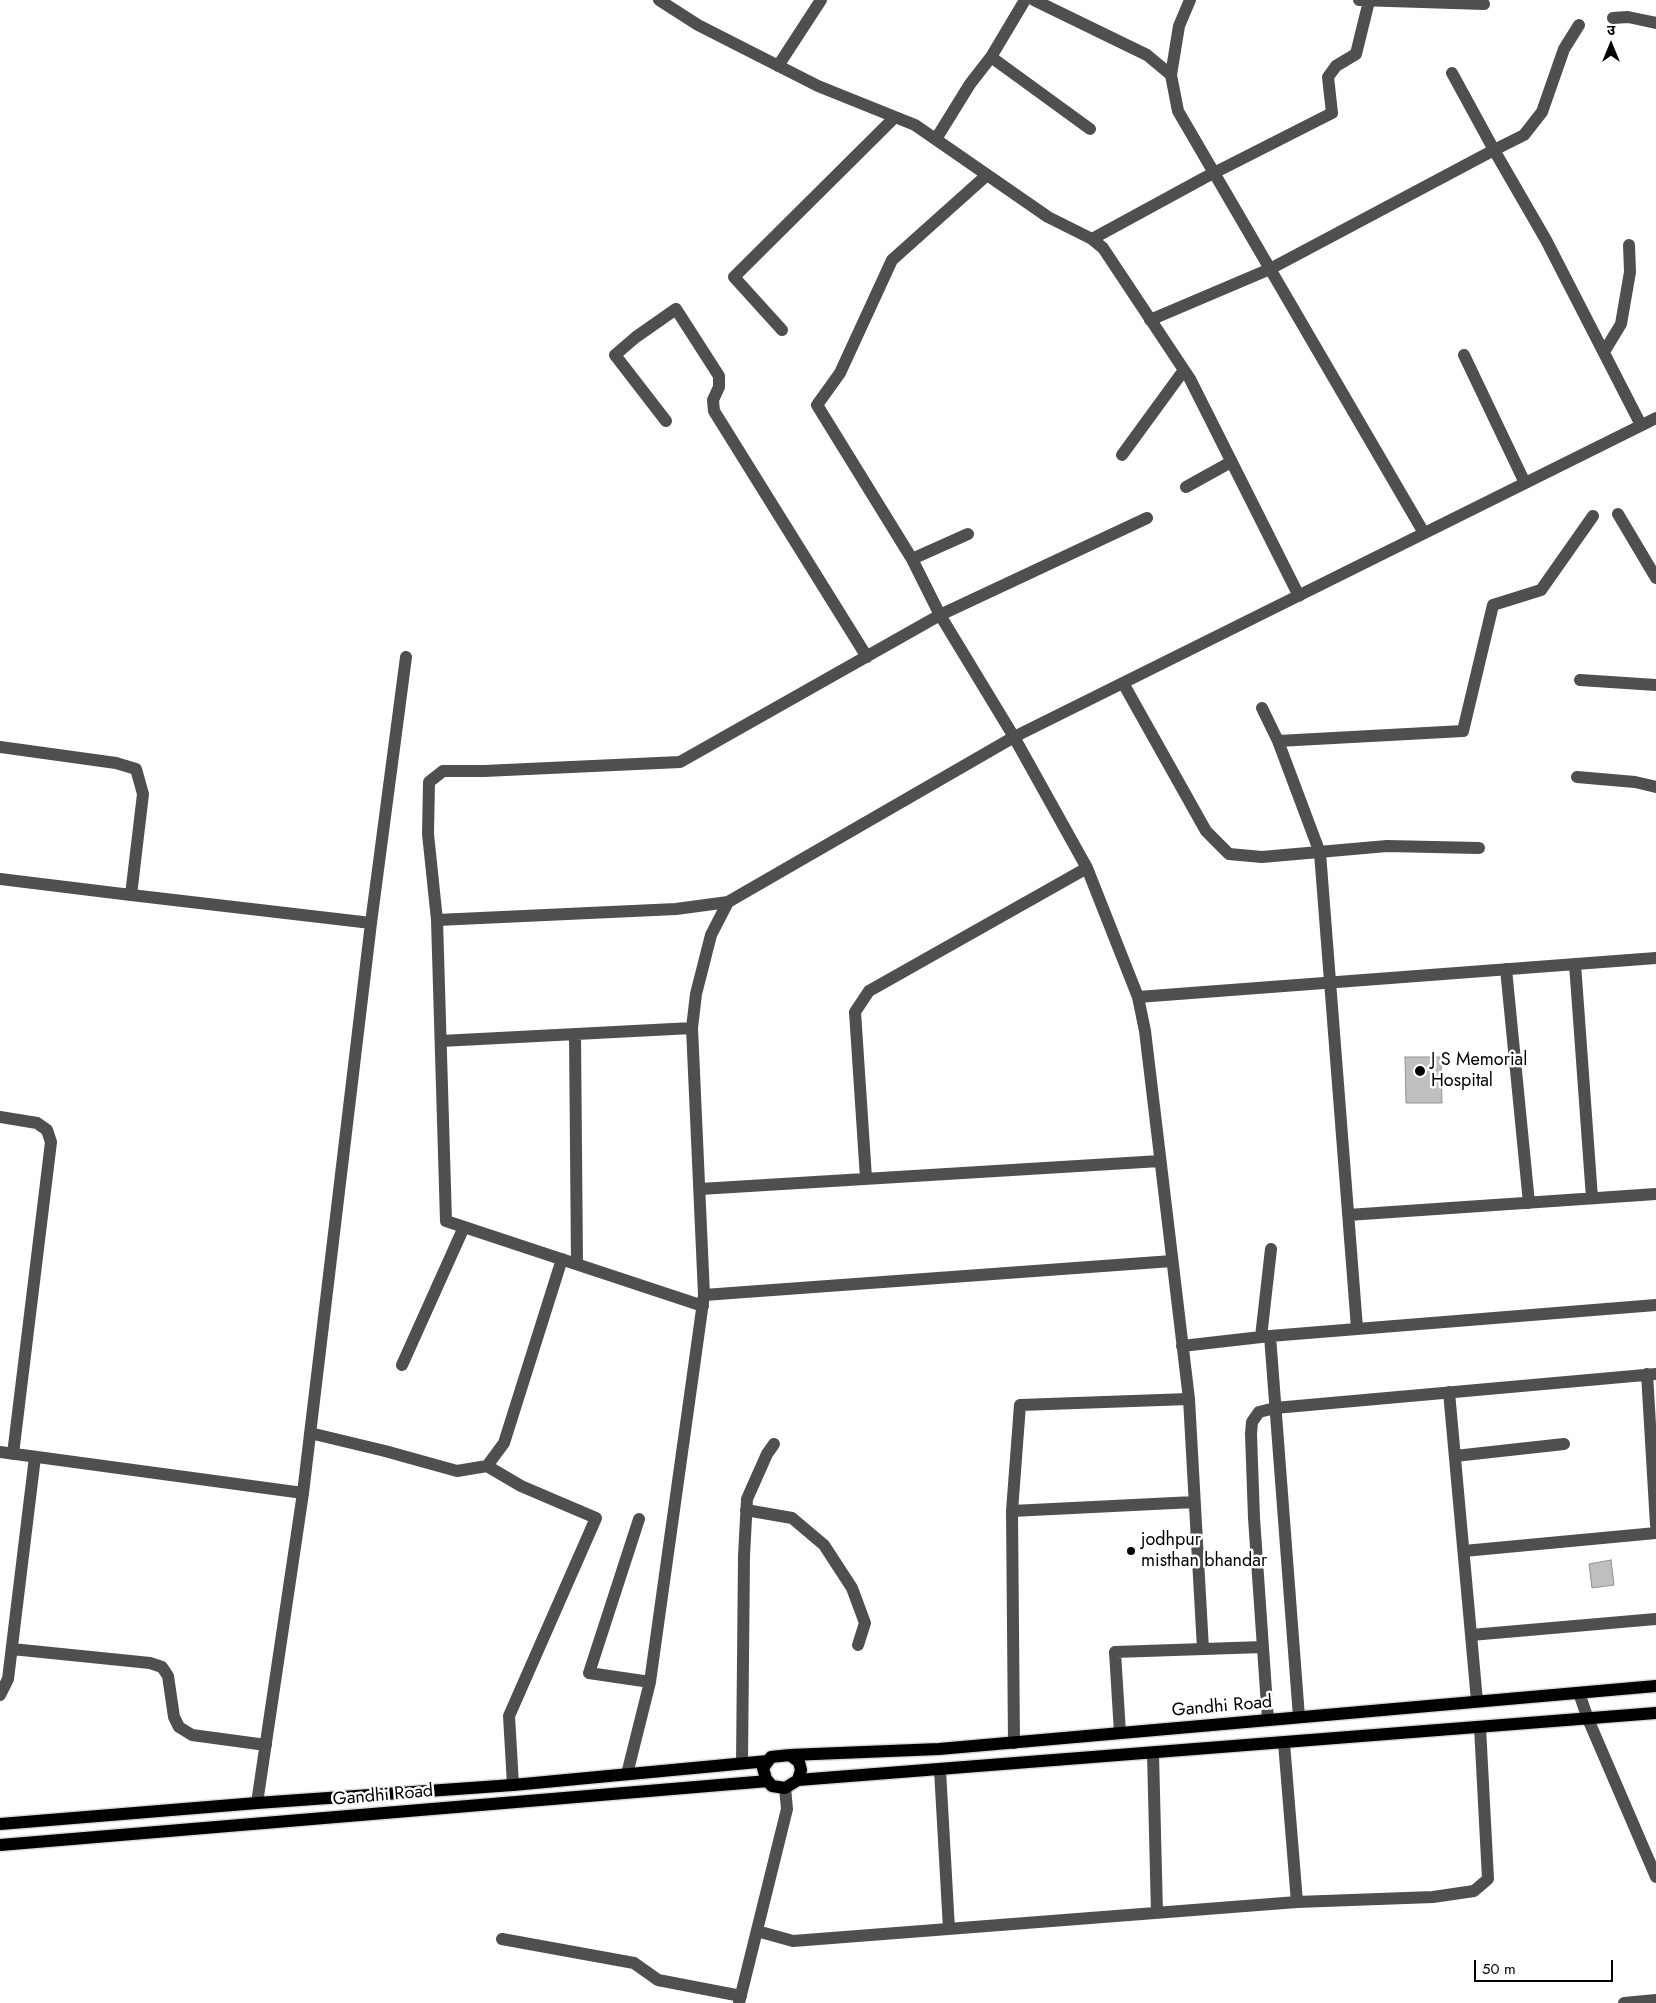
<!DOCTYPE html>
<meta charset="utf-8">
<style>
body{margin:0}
#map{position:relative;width:1656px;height:2003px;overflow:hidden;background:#fff;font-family:Jost,"Noto Sans Devanagari",sans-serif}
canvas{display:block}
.north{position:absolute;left:1586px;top:20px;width:50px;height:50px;-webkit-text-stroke:4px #fff;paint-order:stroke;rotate:0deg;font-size:14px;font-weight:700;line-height:20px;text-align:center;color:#000}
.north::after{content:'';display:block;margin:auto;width:18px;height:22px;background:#000;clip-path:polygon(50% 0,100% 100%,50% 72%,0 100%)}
.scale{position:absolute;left:1474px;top:1960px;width:139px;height:22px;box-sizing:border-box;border:2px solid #000;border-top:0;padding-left:6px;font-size:15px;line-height:18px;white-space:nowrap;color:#000;-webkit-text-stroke:4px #fff;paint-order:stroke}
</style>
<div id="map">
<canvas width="1656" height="2003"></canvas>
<div class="north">उ</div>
<div class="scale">50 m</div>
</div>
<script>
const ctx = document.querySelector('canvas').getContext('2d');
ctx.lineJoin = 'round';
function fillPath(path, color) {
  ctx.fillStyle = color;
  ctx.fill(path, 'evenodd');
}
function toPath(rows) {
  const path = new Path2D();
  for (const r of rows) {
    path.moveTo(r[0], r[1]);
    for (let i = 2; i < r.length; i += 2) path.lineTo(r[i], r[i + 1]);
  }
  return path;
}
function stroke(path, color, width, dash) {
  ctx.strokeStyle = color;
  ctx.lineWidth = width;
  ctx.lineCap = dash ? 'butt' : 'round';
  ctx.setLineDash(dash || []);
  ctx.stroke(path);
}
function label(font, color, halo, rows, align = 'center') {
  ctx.font = font + ' Jost,sans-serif';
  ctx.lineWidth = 5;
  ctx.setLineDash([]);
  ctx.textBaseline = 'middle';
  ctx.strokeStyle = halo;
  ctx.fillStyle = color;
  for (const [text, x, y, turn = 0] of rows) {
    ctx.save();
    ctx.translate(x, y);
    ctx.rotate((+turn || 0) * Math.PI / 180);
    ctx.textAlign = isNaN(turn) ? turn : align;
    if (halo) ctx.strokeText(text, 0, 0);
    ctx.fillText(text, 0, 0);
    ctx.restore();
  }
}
const building = toPath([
 [1405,1057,1441,1057,1442,1103,1406,1103,1405,1057],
 [1611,1560,1614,1585,1592,1588,1589,1564,1611,1560]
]);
const minor = toPath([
 [659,0,698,25,818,86,915,125,1048,217,1092,239,1204,178,1332,113,1328,77,1336,66,1356,54,1369,1],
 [1025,0,991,57,1090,129],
 [1034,0,1147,55,1171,75,1178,111,1424,533],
 [1359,0,1484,4],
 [1613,18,1628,17,1656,23],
 [778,66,821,0],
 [1452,73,1494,150,1524,135,1542,112,1564,49,1579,25],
 [1171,75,1179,26,1190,0],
 [936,139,970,84,991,57],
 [987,175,892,260,840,373,817,405,912,559,940,615,1014,737,1087,868,1138,997,1145,1031,1189,1399,1203,1649],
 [1092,239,1103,248,1190,379,1299,596],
 [1150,320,1270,269,1494,150,1546,240,1641,425],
 [782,330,734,277,895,117],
 [1604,352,1621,324,1630,272,1629,245],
 [1464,355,1525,483],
 [666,421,615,355,636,337,676,309,719,376,719,387,713,400,714,411,867,657],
 [1122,455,1184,370],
 [1186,487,1231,462],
 [1618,514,1656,578],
 [912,559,968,534],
 [1580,680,1656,685],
 [1123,683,1206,831,1229,854,1262,857,1387,846,1479,848],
 [1262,708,1278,741,1320,853,1357,1328],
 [1278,741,1463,731,1493,605,1541,590,1593,516],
 [0,747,116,763,136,769,143,794,131,895,371,923],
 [1577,777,1635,782,1656,787],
 [0,879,131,895],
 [437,920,676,909,728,902,1014,737,1656,418],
 [1575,964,1592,1198],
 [1506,969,1529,1203],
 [1138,997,1656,958],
 [575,1034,577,1264],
 [441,1041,692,1028],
 [0,1117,37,1123,47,1130,51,1142,13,1454],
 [866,1178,855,1012,869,991,1087,868],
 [700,1189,1160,1161],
 [1348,1215,1656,1194],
 [704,1295,1172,1261],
 [703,1306,446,1221,437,920,428,834,429,782,443,771,484,771,680,762,940,615,1147,518],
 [1270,1336,1299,1717],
 [1261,1337,1271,1249],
 [1182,1346,1270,1336,1656,1305],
 [402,1365,464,1227],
 [1647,1374,1656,1525],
 [1449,1392,1477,1701],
 [310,1433,385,1451,457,1471,487,1466,504,1443,562,1259],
 [0,1452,303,1493],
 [1455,1456,1564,1444],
 [487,1466,521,1486,596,1518,509,1716,513,1785],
 [746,1510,792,1518,824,1545,852,1588,865,1623,858,1645],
 [1012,1511,1194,1502],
 [639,1519,589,1673,650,1682],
 [1464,1551,1656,1533],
 [1471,1635,1656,1619],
 [12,1649,150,1663,162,1667,168,1676,174,1717,179,1727,192,1735,266,1745],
 [1579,1693,1588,1719,1656,1877],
 [0,1695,8,1679,35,1457],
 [1268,1720,1254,1518,1251,1434,1252,1422,1259,1412,1275,1408,1656,1374],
 [1120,1733,1115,1652,1263,1647],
 [1014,1743,1012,1511,1020,1405,1189,1399],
 [1284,1743,1297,1902],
 [1153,1753,1157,1913],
 [742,1763,744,1556,747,1499,767,1454,774,1444],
 [940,1770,949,1929],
 [627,1774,650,1682,704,1295,692,1028,696,994,711,935,728,902],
 [257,1803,303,1493,371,923,406,657],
 [757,1931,793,1941,1297,1902,1433,1897,1474,1891,1488,1879,1480,1727],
 [502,1939,634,1963,658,1980,741,1996],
 [739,2003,787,1809,785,1788],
 [1624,2003,1656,2000]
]);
const major = toPath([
 [790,1755,939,1749,1656,1686],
 [790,1755,799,1762,801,1770,798,1780,785,1788,772,1786,766,1779,763,1768,771,1757,790,1755],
 [798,1780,1656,1713],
 [0,1824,257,1803,513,1785,768,1761],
 [0,1845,768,1781]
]);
const markers = [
 [1420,1071,6,"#000"],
 [1131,1551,5,"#000"]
];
const poiNames = [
 ["J S Memorial",1431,1061],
 ["Hospital",1431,1082],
 ["jodhpur",1141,1541],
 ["misthan bhandar",1141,1562]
];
const streetNames = [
 ["Gandhi Road",1222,1707,-5],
 ["Gandhi Road",383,1796,-5]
];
fillPath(building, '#bfbfbf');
stroke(building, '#939393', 1);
stroke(major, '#dbdbdb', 15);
stroke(minor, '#4f4f4f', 12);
stroke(major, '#000', 12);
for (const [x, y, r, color] of markers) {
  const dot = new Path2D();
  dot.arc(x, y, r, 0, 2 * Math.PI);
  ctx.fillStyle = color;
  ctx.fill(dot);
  stroke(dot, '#fff', 2);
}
label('18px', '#000', '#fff', poiNames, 'left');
label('18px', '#000', '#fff', streetNames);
</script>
